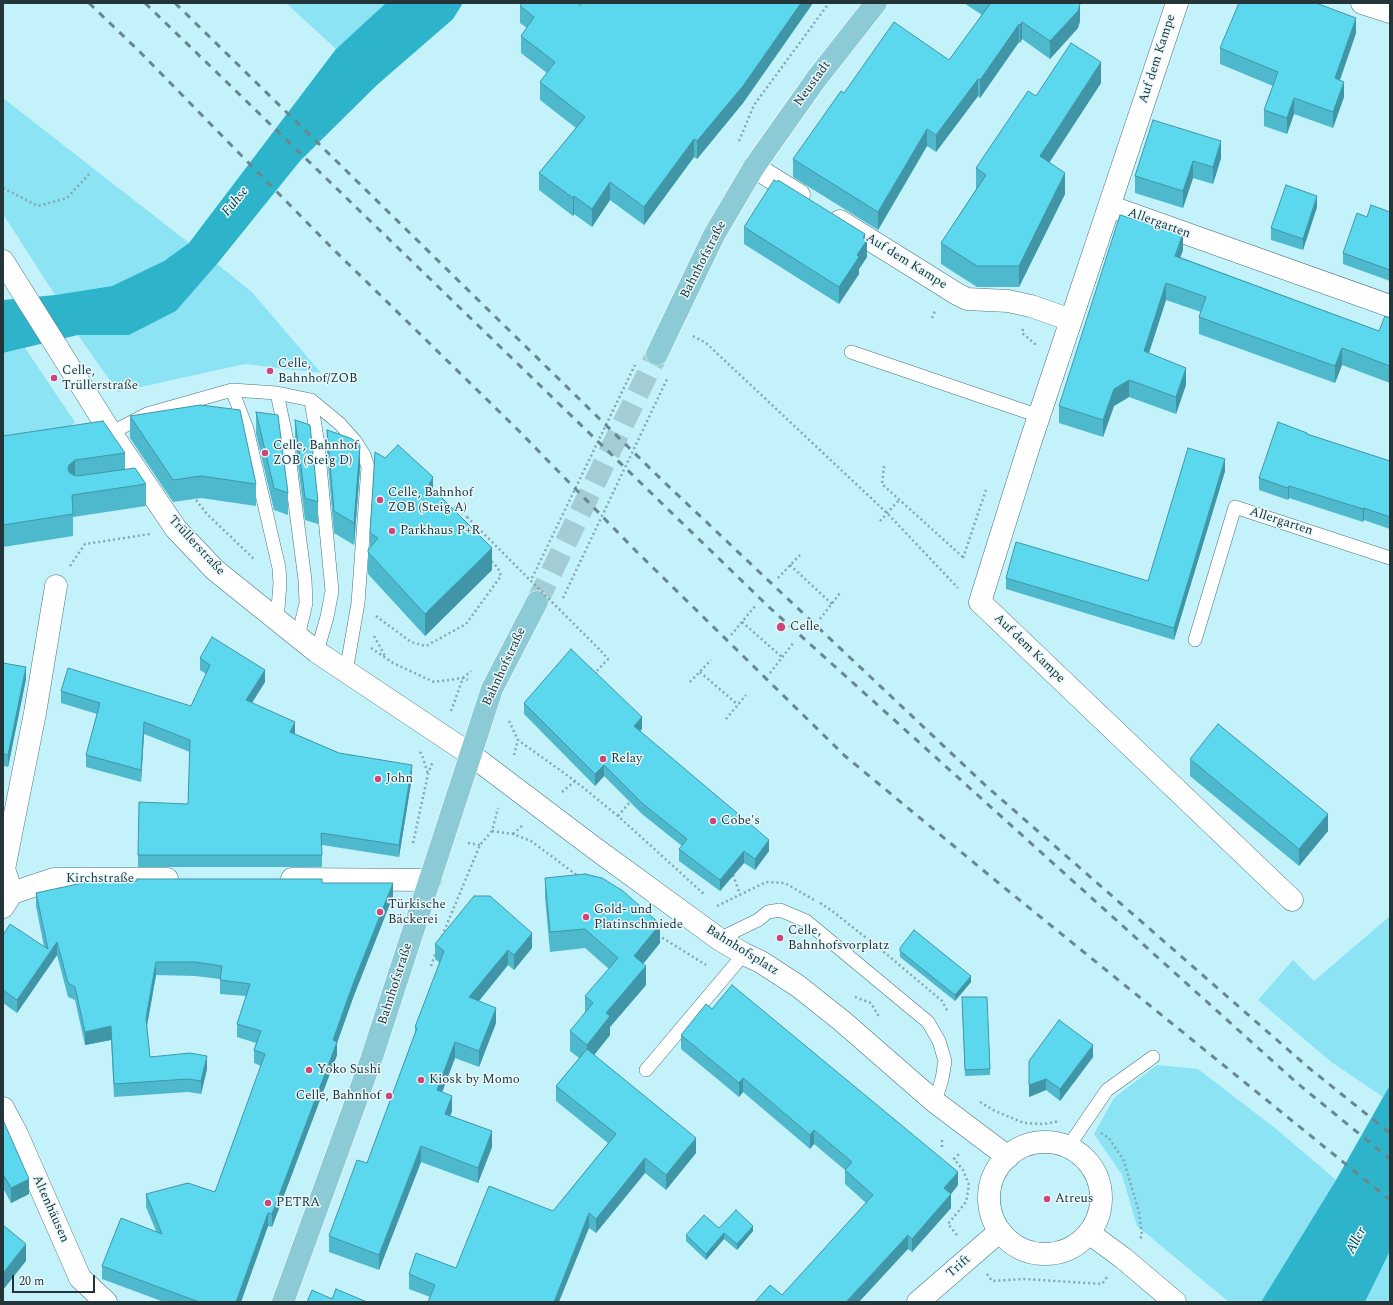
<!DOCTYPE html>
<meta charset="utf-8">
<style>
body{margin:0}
#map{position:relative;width:1393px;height:1305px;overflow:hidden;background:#c4f2fb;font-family:Spectral,serif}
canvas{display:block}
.frame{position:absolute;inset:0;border:4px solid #233539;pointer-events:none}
.scale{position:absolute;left:12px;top:1275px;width:83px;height:18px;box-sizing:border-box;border:2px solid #233539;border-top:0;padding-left:5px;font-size:12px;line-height:14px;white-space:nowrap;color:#233539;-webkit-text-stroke:3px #e7f9fd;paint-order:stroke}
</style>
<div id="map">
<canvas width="1393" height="1305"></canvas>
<div class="frame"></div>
<div class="scale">20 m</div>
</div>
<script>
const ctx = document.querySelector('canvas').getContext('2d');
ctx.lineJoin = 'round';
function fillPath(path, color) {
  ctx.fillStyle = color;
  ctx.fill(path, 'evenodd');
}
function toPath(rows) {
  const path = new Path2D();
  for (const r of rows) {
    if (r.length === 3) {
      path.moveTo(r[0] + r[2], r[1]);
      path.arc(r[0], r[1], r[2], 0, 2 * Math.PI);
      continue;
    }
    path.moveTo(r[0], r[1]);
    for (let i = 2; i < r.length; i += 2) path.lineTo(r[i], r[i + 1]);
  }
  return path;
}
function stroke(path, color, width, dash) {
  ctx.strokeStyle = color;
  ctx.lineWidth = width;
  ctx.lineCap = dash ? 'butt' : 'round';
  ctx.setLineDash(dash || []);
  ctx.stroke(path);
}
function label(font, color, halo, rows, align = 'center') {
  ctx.font = font + ' Spectral,serif';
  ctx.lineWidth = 3;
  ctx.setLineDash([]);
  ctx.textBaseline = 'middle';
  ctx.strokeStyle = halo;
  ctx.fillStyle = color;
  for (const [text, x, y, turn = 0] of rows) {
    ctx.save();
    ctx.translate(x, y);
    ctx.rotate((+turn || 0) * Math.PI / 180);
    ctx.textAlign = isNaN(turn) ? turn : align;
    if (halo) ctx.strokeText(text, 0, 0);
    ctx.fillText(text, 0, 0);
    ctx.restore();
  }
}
const green = toPath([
 [286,3,386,3,336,49],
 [3,98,189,243,164,261,112,286,55,295,3,214],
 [217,264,252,292,321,373,245,364,118,392,78,335,129,335,176,311],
 [25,348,75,422,63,434,3,444,3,353],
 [1390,916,1390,1085,1383,1097,1330,1061,1258,1000,1293,960,1314,981],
 [1157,1065,1198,1069,1275,1128,1336,1180,1261,1302,1229,1302,1137,1226,1122,1175,1094,1134,1114,1098],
 [1390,1251,1390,1302,1365,1302]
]);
const water = toPath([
 [386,3,463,3,453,19,377,85,300,161,217,264,176,311,129,335,78,335,3,353,3,300,55,295,112,286,164,261,189,243,336,49],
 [1390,1085,1390,1251,1365,1302,1261,1302,1336,1180]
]);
const primaryTunnel = toPath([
 [537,602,657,354]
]);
const path = toPath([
 [739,141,754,105,829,3],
 [3,188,38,206,67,198,90,173],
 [932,318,935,311],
 [1023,329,1022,333,1035,344,1035,346],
 [693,336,706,343,887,513,958,588],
 [884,466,882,484,965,559],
 [193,496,207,514,255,560],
 [449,507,456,508,467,517],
 [880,521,899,500],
 [963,558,987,487],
 [790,565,832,604],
 [70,566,85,544,150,534],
 [532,578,635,365],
 [778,578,800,555],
 [563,598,668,377],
 [376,616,411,642,426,646,466,624,501,576,498,568,490,560],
 [820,619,840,593],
 [742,622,782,657],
 [731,635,756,605],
 [374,636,385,656],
 [371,648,393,663,434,682,463,678,468,680],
 [700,672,738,705],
 [770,673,794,642],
 [597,674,595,673,608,659,601,651],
 [690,682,711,660],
 [451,711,463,678,471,671],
 [726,719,746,695],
 [509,721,518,740,575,781,618,816,705,895],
 [420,752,422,755,428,774],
 [514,755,518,740],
 [562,792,575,781],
 [618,816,630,802],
 [492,831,513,834,531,841,578,876],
 [513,834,523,825],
 [413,843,428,774,433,761],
 [468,843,480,845],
 [733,875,740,894],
 [820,903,831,910,890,957,942,1001,948,1012],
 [717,906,766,882,785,883,814,900],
 [658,935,706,965],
 [442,936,480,845,492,831,498,808],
 [431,966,436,952],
 [855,997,871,1003,879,1017],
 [980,1102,995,1111,1024,1123,1044,1124,1060,1121],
 [1101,1133,1109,1138,1124,1161,1139,1212,1142,1236,1139,1240],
 [942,1147,942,1140],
 [957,1235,948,1224,966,1202,969,1185,963,1170,954,1159,960,1153],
 [987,1274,992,1281,1024,1279,1102,1284,1107,1277]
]);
const service = toPath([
 [851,352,1039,416],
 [232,390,247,429,279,568,280,583,277,621],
 [277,393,287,441,305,580,306,603,298,637],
 [311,400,318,445,332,591,327,617,317,652],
 [111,433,147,414,232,390,277,393,311,400,340,424,355,441,364,455,368,467,358,603,346,672],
 [1195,640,1235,507,1390,558],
 [719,939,758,920,768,912,780,910,806,921,928,1022,939,1041,945,1061,942,1079,935,1102],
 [646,1070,744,954],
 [1068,1147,1107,1090,1153,1057]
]);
const minor = toPath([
 [1177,3,1029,446,980,602,1292,900],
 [1362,3,1390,12],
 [754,167,799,195],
 [1109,206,1390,306],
 [840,221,957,294,967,299,1008,301,1031,306,1071,320],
 [292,879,430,880],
 [12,893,54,879,167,879],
 [3,907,12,893,4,869,35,713,56,586],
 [3,1108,16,1132,80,1278,106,1302],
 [918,1302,1000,1231]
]);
const tertiary = toPath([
 [3,261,111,433,176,529,215,570,317,652,470,754,593,847,719,939,744,954,761,962,798,986,842,1021,935,1102,1008,1157],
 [1045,1198,56],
 [1089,1233,1123,1258,1175,1302]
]);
const primary = toPath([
 [657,354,714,235,754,167,817,78,876,3],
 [283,1302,371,1060,492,689,537,602]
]);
const rail = toPath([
 [89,3,140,52,331,247,518,430,636,551,845,756,1001,885,1390,1200],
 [145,3,770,608,1297,1083,1390,1159],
 [175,3,664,482,985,785,1309,1068,1390,1133]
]);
const pathBridge = toPath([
 [467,517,601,651]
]);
const wall = toPath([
 [582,3,813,3,743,103,697,159,694,157,644,225,610,200,592,227,574,214,573,216,539,190,539,173,576,128,540,100,540,82,547,73,521,53,521,36,527,28,520,23,520,6,580,6],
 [964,3,1079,3,1080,21,1078,28,1050,59,1022,39,1020,43,1019,42,980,98,978,96,936,152,927,146,878,230,793,177,793,159,844,93,949,60,982,15],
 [1356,33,1340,80,1344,97,1333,128,1294,114,1287,134,1264,126,1264,110,1273,86,1220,64,1220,48],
 [1101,83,1049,162,1065,194,1019,287,977,287,941,264,941,243,976,189,976,168,1036,96],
 [1221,141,1221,158,1213,184,1193,178,1183,208,1135,193,1135,176],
 [1317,207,1303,250,1271,240,1271,228],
 [1390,212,1390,281,1343,264,1343,253,1367,217],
 [744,227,865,239,867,257,859,269,859,274,839,304,744,244],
 [1183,250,1180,257,1379,331,1390,318,1390,383,1342,365,1335,383,1199,334,1199,317,1201,312,1166,300,1149,353,1186,385,1176,414,1129,397,1114,406,1103,437,1059,423,1059,406],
 [256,412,288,493,288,515,274,510,256,434],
 [130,416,256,484,256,506,201,498,173,502,130,438],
 [295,420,318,502,318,524,305,520,295,442],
 [327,430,360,468,354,545,334,533,327,453],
 [1307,434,1390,461,1390,529,1364,520,1363,522,1289,498,1288,500,1259,490,1259,478],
 [3,436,125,453,125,470,146,484,146,506,73,517,73,536,3,547],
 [1225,471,1174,640,1006,589,1006,578,1148,581],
 [433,489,492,570,425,636,368,574,368,552,370,548,370,533],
 [200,658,265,682,252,703,295,734,339,753,412,777,399,857,322,845,322,867,138,867,138,855,188,804,190,752,144,734,141,782,86,767,86,755,97,714,61,703,61,691,191,706,206,674,200,670],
 [3,663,26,679,8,767,3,766],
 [524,703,642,729,640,731,769,851,755,870,744,863,720,891,679,861,679,849,682,846,642,814,604,776,595,786,524,714],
 [1190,759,1328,831,1299,866,1190,776],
 [545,878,660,943,643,964,646,985,610,1027,610,1035,594,1055,696,1153,666,1190,645,1173,596,1233,589,1228,430,1297,409,1289,409,1274,456,1268,553,1211,608,1143,556,1101,556,1086,579,1058,570,1051,570,1031,585,1013,585,996,609,969,585,948,550,952,545,897],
 [322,883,393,896,353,998,337,1043,337,1055,272,1227,268,1226,241,1302,164,1302,102,1279,102,1266,156,1231,146,1207,146,1194,215,1192,261,1066,254,1063,254,1050,256,1043,237,1037,237,1024,246,996,220,994,220,979,195,976,156,975,147,1026,150,1057,207,1069,201,1094,188,1092,114,1097,111,1040,85,1045,75,1000,68,997,57,955,17,1013,3,1003,3,935,44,947,36,906,36,893],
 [435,944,532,948,514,970,508,965,479,1001,496,1023,479,1067,455,1058,442,1092,452,1111,450,1116,492,1147,478,1183,421,1162,379,1270,329,1252,329,1236,367,1163,415,1033,415,1027,440,963,435,959],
 [900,951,971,982,955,1001,900,957],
 [962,1003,990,1069,990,1075,965,1076],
 [712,1009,958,1185,951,1194,951,1208,912,1252,908,1249,782,1295,866,1203,845,1184,845,1170,814,1144,810,1149,743,1092,739,1097,681,1049,681,1035],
 [1093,1057,1060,1101,1046,1090,1029,1097,1029,1061],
 [3,1120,29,1194,11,1203,3,1188],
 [719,1228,753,1231,737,1250,724,1239,706,1260,686,1241,686,1235]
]);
const shadedWall = toPath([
 [801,3,813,3,743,103,697,159,697,141],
 [1080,4,1080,21,1078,28,1050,59,1050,41],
 [1356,18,1356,33,1335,94,1335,78],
 [1022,22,1022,39,1020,43,1020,25],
 [1019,24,1019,42,980,98,980,80],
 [1101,62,1101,83,1040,177,1040,156],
 [978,79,978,96,936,152,936,135],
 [1344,82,1344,97,1333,128,1333,112],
 [1294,98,1294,114,1287,134,1287,118],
 [927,129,927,146,878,230,878,212],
 [694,139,694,157,644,225,644,207],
 [1221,141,1221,158,1213,184,1213,167],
 [1193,161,1193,178,1183,208,1183,191],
 [1065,173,1065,194,1019,287,1019,266],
 [610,182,610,200,592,227,592,209],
 [574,196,574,214,573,216,573,198],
 [1317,196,1317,207,1303,250,1303,239],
 [1183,233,1183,250,1175,273,1175,256],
 [865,234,865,242,867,240,867,257,859,269,859,274,839,304,839,287,857,255],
 [1166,283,1166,300,1144,368,1144,351],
 [1342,348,1342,365,1335,383,1335,366],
 [1186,368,1186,385,1176,414,1176,397],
 [1129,380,1129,397,1114,406,1103,437,1103,420,1114,389],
 [360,446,360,468,354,545,354,523],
 [1225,459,1225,471,1174,640,1174,628],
 [75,460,75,482,69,487,68,469,69,465],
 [433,477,433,499,429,485],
 [1289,486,1289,498,1288,500,1288,488],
 [1364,508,1364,520,1363,522,1363,509],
 [492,548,492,570,425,636,425,614],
 [26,667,26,679,8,767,8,755],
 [265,670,265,682,246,712,246,700],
 [642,717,642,729,634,737,634,726],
 [144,722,144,734,141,782,141,770],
 [295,722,295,734,290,732],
 [412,765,412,777,399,857,399,845],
 [604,765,604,776,595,786,595,774],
 [1328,814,1328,831,1299,866,1299,849],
 [769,840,769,851,755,870,755,859],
 [744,851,744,863,720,891,720,880],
 [393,883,393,896,353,998,337,1043,337,1055,272,1227,272,1214,353,984],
 [660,924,660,943,634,975,634,956],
 [532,933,532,948,514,970,514,955],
 [57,942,57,955,17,1013,17,1000],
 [508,950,508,965,469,1013,469,997],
 [156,962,156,975,146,1031,146,1018],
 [646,966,646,985,610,1027,610,1035,587,1064,587,1045,606,1013],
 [971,976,971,982,955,1001,955,995],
 [496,1008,496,1023,479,1067,479,1051],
 [111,1026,111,1040,85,1045,85,1032],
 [455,1042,455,1058,437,1106,437,1090],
 [1093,1045,1093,1057,1060,1101,1060,1089],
 [207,1056,207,1069,201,1094,201,1081],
 [743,1078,743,1092,739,1097,739,1083],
 [1046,1079,1046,1090,1029,1097,1029,1085],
 [452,1096,452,1111,445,1129,445,1114],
 [814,1130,814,1144,810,1149,810,1135],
 [492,1131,492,1147,478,1183,478,1168],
 [696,1138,696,1153,666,1190,666,1175],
 [421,1146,421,1162,379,1270,379,1255],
 [645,1158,645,1173,596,1233,596,1219],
 [958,1172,958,1185,951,1194,951,1208,912,1252,912,1239,944,1188],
 [29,1179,29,1194,11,1203,11,1188],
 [268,1213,268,1226,241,1302,236,1302],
 [589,1213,589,1228,559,1302,554,1302],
 [753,1226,753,1231,737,1250,737,1244],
 [724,1233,724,1239,706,1260,706,1254],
 [908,1235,908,1249,859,1302,846,1302],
 [26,1244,26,1261,3,1290,3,1273]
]);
const building = toPath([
 [522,3,577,3,580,6,582,3,801,3,743,86,697,141,694,139,644,207,610,182,592,209,574,196,573,198,539,173,585,117,540,82,555,62,521,36,534,17,520,6,522,3],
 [989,3,1079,3,1080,4,1078,11,1050,41,1022,22,1020,25,1019,24,980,80,978,79,936,135,927,129,878,212,793,159,841,91,844,93,894,22,949,60,990,4,989,3],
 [1239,3,1306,3,1307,4,1307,3,1316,3,1356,18,1335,78,1344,82,1333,112,1294,98,1287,118,1264,110,1278,72,1220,48,1239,3],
 [1071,43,1101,62,1040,156,1065,173,1019,266,977,266,941,243,986,175,976,168,1028,91,1036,96,1071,43],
 [1153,120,1221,141,1213,167,1193,161,1183,191,1135,176,1153,120],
 [774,180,777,182,778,180,865,234,863,238,867,240,857,255,859,257,839,287,744,227,774,180],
 [1286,185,1317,196,1303,239,1271,228,1286,185],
 [1371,205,1390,212,1390,270,1343,253,1357,213,1367,217,1371,205],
 [1120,215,1183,233,1175,256,1379,331,1385,316,1390,318,1390,366,1342,348,1335,366,1199,317,1206,297,1166,283,1144,351,1186,368,1176,397,1129,380,1114,389,1103,420,1059,406,1120,215],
 [200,405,240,410,256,484,201,476,173,480,130,416,200,405],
 [256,412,278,415,288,493,274,488,256,412],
 [295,420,310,425,318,502,305,498,295,420],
 [103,421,125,453,75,460,69,465,68,469,69,472,73,475,77,476,135,468,146,484,72,495,73,514,3,525,3,436,103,421],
 [1278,422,1307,433,1307,434,1390,461,1390,517,1364,508,1363,509,1289,486,1288,488,1259,478,1278,422],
 [327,430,350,438,359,443,360,446,354,523,334,511,327,430],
 [398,445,433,477,429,485,492,548,425,614,368,552,368,550,378,538,370,533,375,452,385,458,398,445],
 [1188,448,1225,459,1174,628,1006,578,1016,542,1148,581,1188,448],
 [212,637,265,670,246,700,295,722,290,732,339,753,412,765,399,845,321,833,322,855,138,855,139,802,188,804,190,740,144,722,141,770,86,755,100,703,61,691,68,668,191,706,210,665,200,658,212,637],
 [571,649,642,717,634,726,769,840,755,859,744,851,720,880,679,849,687,839,642,803,604,765,595,774,524,703,571,649],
 [3,663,26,667,8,755,3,754,3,663],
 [1218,724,1328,814,1299,849,1190,759,1218,724],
 [585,874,602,878,623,891,660,924,634,956,646,966,606,1013,610,1016,587,1045,570,1031,593,1003,585,996,618,958,585,929,550,932,545,878,585,874],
 [137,879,322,879,322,883,393,883,353,984,333,1040,337,1042,272,1214,268,1213,236,1302,199,1302,102,1266,121,1218,162,1234,146,1194,188,1183,215,1192,265,1054,254,1050,261,1031,237,1024,250,984,220,980,222,966,195,962,156,962,146,1018,150,1057,190,1053,207,1056,201,1081,188,1079,114,1084,111,1026,85,1032,75,987,68,983,57,942,17,1000,3,990,3,935,10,924,48,949,36,893,87,882,137,881,137,879],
 [474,896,490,896,532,933,514,955,508,950,469,997,496,1008,479,1051,455,1042,437,1090,452,1096,445,1114,492,1131,478,1168,421,1146,379,1255,329,1236,357,1160,367,1163,417,1028,415,1027,444,951,435,944,474,896],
 [914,930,971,976,955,995,900,951,900,948,914,930],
 [732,985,958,1172,944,1188,951,1194,912,1239,908,1235,846,1302,755,1302,770,1285,782,1295,873,1195,845,1170,852,1162,814,1130,810,1135,743,1078,739,1083,681,1035,706,1004,712,1009,732,985],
 [962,997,987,997,990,1069,965,1070,962,997],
 [1059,1020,1093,1045,1060,1089,1046,1079,1029,1085,1029,1061,1059,1020],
 [587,1049,696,1138,666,1175,645,1158,596,1219,589,1213,554,1302,428,1302,435,1285,409,1274,416,1253,456,1268,489,1186,553,1211,616,1134,556,1086,587,1049],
 [3,1120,29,1179,11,1188,3,1174,3,1120],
 [736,1210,753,1226,737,1244,724,1233,706,1254,686,1235,704,1215,719,1228,736,1210],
 [3,1225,26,1244,3,1273,3,1225],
 [336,1289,367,1302,307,1302,312,1290,332,1299,336,1289]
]);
const markers = [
 [270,371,4,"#d04578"],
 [54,378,4,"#d04578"],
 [265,453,4,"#d04578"],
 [380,500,4,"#d04578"],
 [392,531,4,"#d04578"],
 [781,627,5,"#d04578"],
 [603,759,4,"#d04578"],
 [378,779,4,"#d04578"],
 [713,821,4,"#d04578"],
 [380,912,4,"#d04578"],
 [586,917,4,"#d04578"],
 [780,938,4,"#d04578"],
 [309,1070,4,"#d04578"],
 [421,1080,4,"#d04578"],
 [389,1096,4,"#d04578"],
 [1047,1199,4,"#d04578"],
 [268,1203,4,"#d04578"]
];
const streetNames = [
 ["Auf dem Kampe",1158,59,-72],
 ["Neustadt",813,84,-54],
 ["Allergarten",1159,224,20],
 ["Bahnhofstraße",704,260,-63],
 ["Auf dem Kampe",906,262,32],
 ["Allergarten",1281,522,18],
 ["Trüllerstraße",196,546,47],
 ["Auf dem Kampe",1029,649,44],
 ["Bahnhofstraße",505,667,-65],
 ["Kirchstraße",100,879],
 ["Bahnhofsplatz",742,951,32],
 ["Bahnhofstraße",396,984,-72],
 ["Altenhäusen",50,1209,66],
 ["Trift",959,1267,-41]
];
const poiNames = [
 ["Celle,",278,364],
 ["Bahnhof/ZOB",278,379],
 ["Celle,",62,371],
 ["Trüllerstraße",62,386],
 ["Celle, Bahnhof",273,446],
 ["ZOB (Steig D)",273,461],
 ["Celle, Bahnhof",388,493],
 ["ZOB (Steig A)",388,508],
 ["Parkhaus P+R",400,531],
 ["Celle",790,627],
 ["Relay",611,759],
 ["John",386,779],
 ["Cobe's",721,821],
 ["Türkische",388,905],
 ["Bäckerei",388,920],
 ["Gold- und",594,910],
 ["Platinschmiede",594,925],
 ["Celle,",788,931],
 ["Bahnhofsvorplatz",788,946],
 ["Yoko Sushi",317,1070],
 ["Kiosk by Momo",429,1080],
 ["Celle, Bahnhof",381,1096,"right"],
 ["Atreus",1055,1199],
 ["PETRA",276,1203]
];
const waterNames = [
 ["Fuhse",236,202,-51],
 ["Aller",1357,1241,-62]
];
fillPath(green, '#8be3f4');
fillPath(water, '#2eb4ca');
stroke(primaryTunnel, '#a4ccd4', 22, [22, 11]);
stroke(service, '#4a747d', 14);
stroke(minor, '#4a747d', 23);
stroke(tertiary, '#4a747d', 23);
stroke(primary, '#fff', 23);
stroke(path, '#84a7ae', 2.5, [2, 3]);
stroke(service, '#fff', 13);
stroke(minor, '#fff', 22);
stroke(tertiary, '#fff', 22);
stroke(primary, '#8ccbd6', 22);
stroke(rail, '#69878e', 3, [7, 7]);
stroke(pathBridge, '#84a7ae', 2.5, [2, 3]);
fillPath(wall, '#4eb9cd');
fillPath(shadedWall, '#4096a7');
fillPath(building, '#5bd7ee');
stroke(building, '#4096a7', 1);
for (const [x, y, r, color] of markers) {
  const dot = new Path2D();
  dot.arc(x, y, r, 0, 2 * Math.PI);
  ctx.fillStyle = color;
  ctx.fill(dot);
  stroke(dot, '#e7f9fd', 1.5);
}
label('13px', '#233539', '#e7f9fd', streetNames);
label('13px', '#233539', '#e7f9fd', poiNames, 'left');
label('italic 14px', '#06414a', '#e7f9fd', waterNames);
</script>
